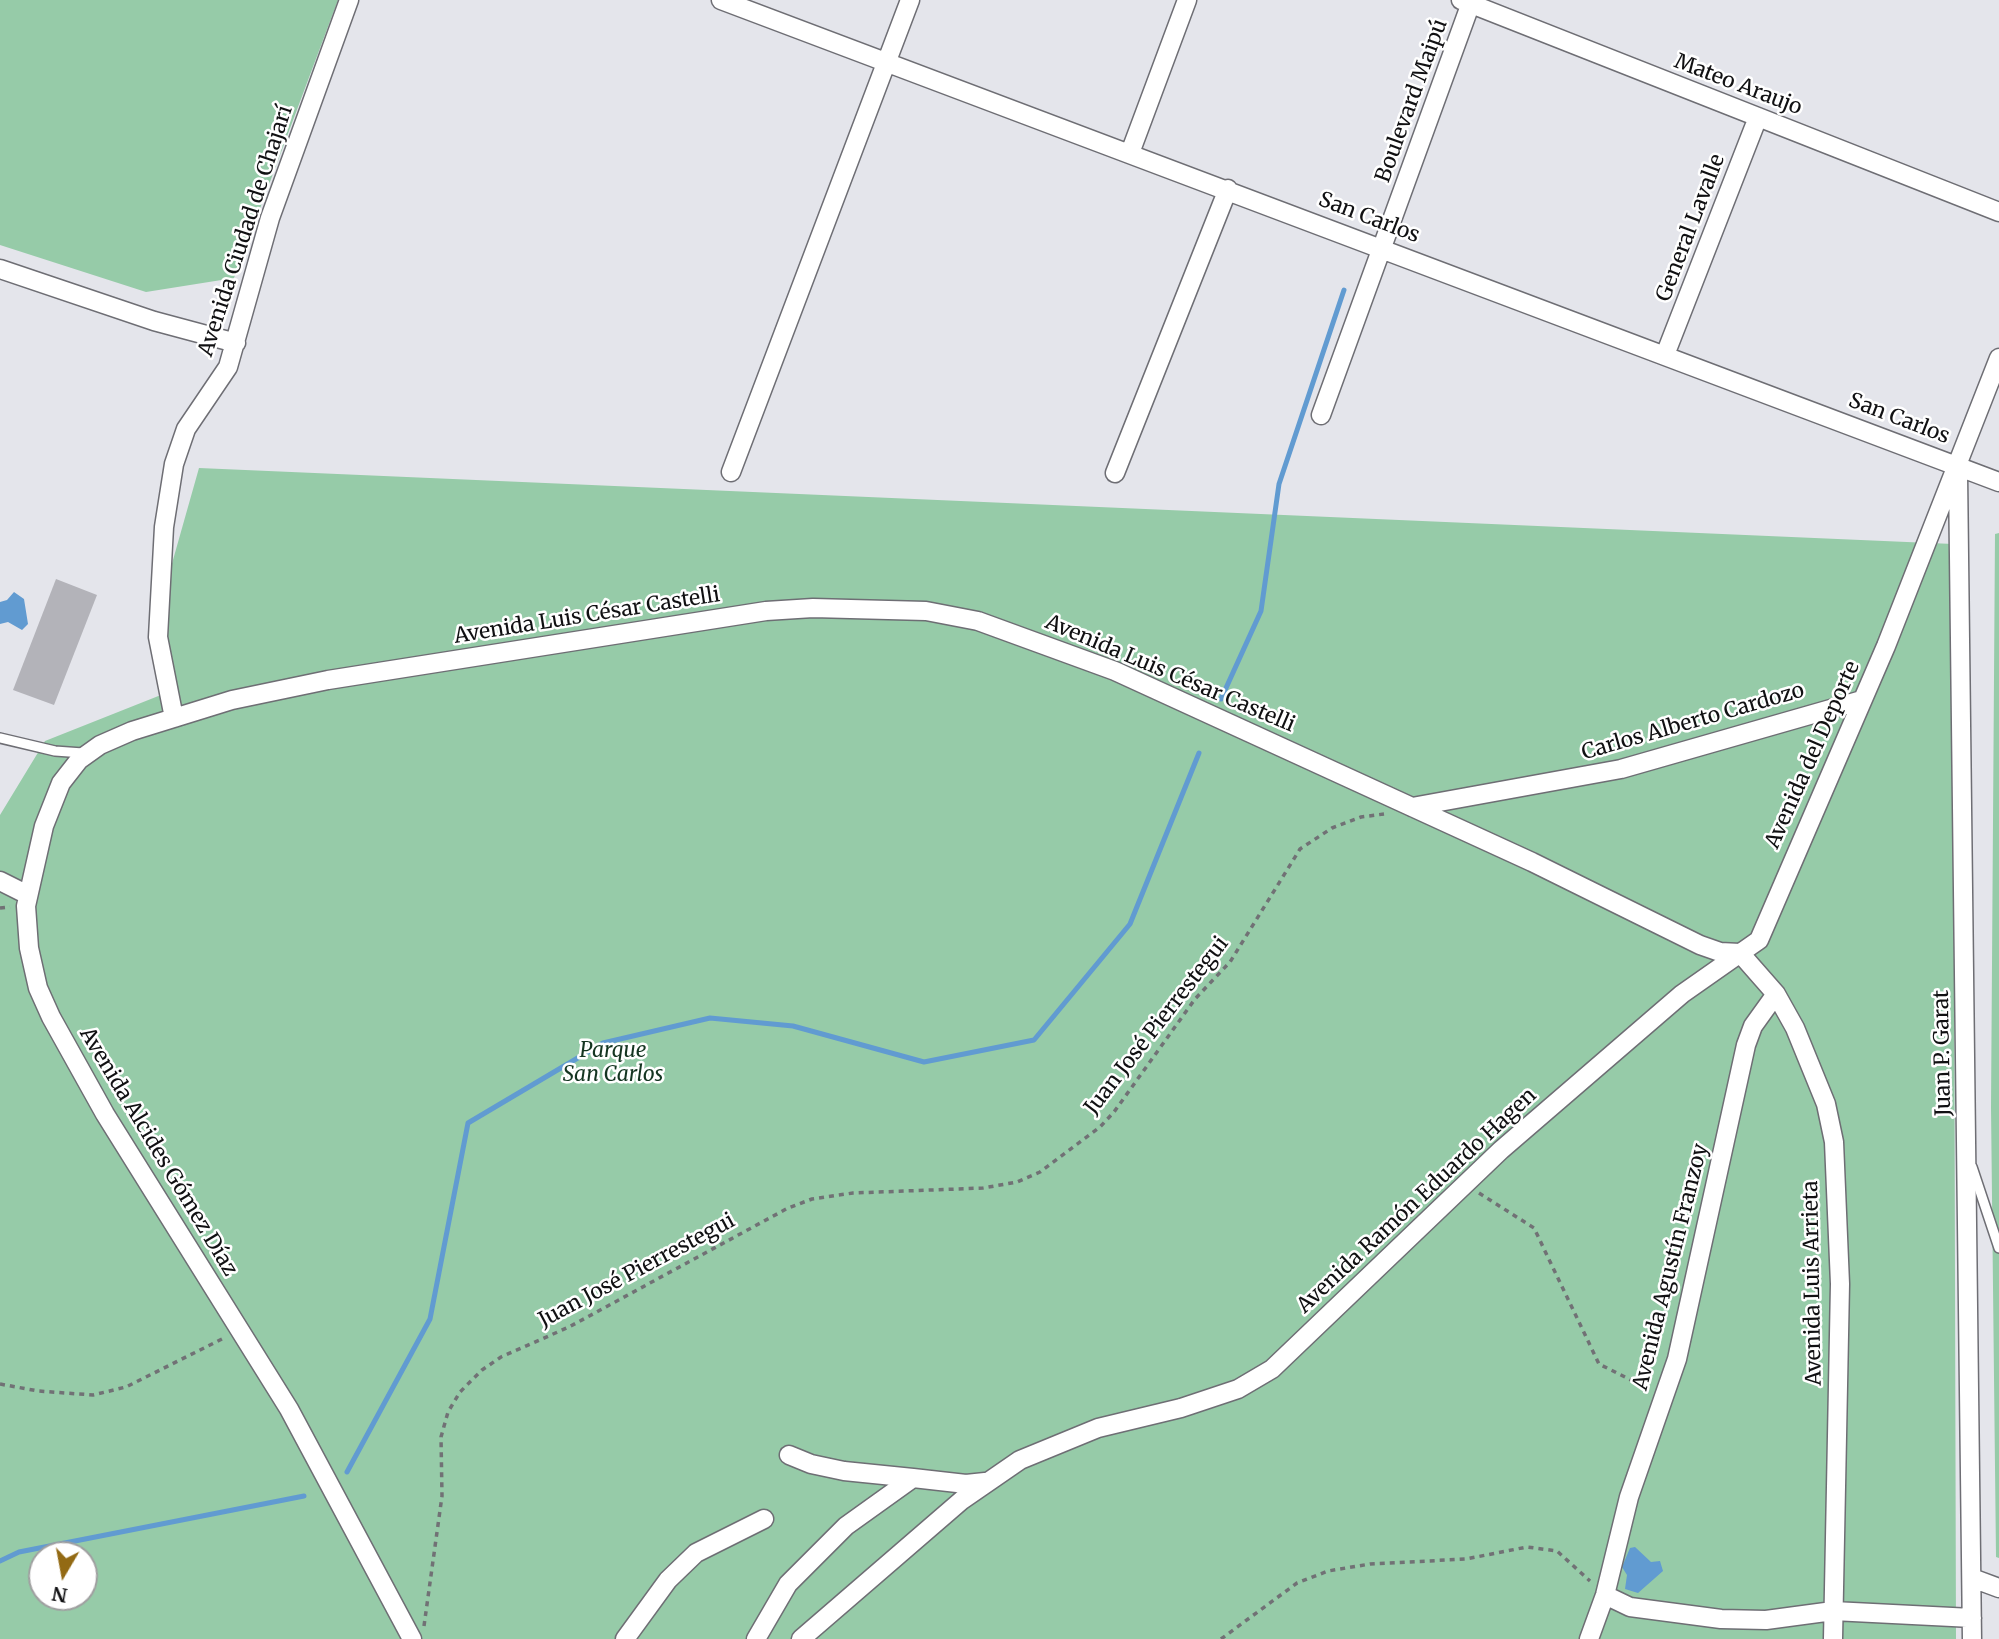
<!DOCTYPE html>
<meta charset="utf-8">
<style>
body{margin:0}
#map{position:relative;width:1999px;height:1639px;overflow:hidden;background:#e4e5eb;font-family:Merriweather,serif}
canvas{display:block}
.north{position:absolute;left:28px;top:1541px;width:70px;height:70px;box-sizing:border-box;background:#fff;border:2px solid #9f9fa0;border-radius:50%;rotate:190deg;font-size:19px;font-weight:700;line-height:28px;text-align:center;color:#101012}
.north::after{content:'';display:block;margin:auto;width:24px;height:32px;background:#936a14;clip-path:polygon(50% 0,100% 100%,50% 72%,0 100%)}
</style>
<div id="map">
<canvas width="1999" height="1639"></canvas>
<div class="north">N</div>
</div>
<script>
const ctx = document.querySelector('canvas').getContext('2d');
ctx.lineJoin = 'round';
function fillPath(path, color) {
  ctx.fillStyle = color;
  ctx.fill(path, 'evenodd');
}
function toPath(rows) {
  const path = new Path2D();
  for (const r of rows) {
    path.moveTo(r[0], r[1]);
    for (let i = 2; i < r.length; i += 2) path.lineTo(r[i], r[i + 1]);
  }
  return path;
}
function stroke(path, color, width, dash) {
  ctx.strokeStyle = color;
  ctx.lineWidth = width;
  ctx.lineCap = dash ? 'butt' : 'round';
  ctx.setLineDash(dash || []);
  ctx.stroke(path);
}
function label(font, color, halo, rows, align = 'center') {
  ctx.font = font + ' Merriweather,serif';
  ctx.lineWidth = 5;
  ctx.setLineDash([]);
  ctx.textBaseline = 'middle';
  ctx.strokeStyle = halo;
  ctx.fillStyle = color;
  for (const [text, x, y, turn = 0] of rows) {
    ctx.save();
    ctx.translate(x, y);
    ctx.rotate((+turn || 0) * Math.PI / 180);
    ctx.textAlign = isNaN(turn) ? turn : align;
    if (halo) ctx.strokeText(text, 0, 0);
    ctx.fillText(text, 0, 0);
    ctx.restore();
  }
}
const green = toPath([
 [0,0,338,0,234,278,146,292,0,245],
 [199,468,1953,544,1956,1639,0,1639,0,815,45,741,171,691,165,628,171,567],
 [42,1555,84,1555,84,1597,42,1597],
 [1999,533,1999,1558,1996,1557,1991,1107,1995,534]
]);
const water = toPath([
 [14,592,24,599,28,624,22,630,8,622,0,624,0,602,7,600],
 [1635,1547,1651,1562,1660,1561,1663,1571,1638,1593,1625,1589,1627,1575,1622,1567,1630,1548]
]);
const stream = toPath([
 [1221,699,1261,611,1279,484,1344,290],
 [347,1472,430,1319,468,1123,603,1043,710,1018,793,1026,924,1062,1034,1040,1130,924,1199,753],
 [0,1561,19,1552,304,1496]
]);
const building = toPath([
 [56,579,97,595,54,705,13,690]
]);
const path = toPath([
 [0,908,10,907],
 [1479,1193,1534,1228,1599,1364,1649,1389],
 [0,1384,38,1391,93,1395,126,1387,226,1337],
 [424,1626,442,1496,441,1437,448,1412,460,1392,482,1370,501,1357,569,1327,788,1208,812,1199,853,1193,983,1188,1017,1182,1040,1172,1100,1127,1114,1112,1195,999,1230,962,1300,849,1332,828,1361,817,1384,814],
 [1221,1639,1297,1583,1328,1571,1370,1564,1466,1559,1527,1547,1557,1551,1590,1581]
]);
const service = toPath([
 [0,738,55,751,83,753],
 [1972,1167,1999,1248]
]);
const minor = toPath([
 [721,0,1999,482],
 [1461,0,1999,212],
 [1130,153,1187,0],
 [0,269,154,321,236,343],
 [1665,355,1758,117],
 [1321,415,1472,0],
 [731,472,910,0],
 [1115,473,1228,189],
 [1958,473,1972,1639],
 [174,718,158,637,164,527,174,464,186,429,228,367,270,218,349,0],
 [1412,807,1621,769,1862,700],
 [0,881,28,895],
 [1740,953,1776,994,1795,1028,1826,1104,1834,1142,1840,1284,1833,1639],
 [789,1455,811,1464,844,1471,913,1478],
 [1972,1578,1999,1588],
 [1605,1595,1630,1607,1721,1619,1766,1620,1833,1611,1972,1618],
 [412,1639,289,1409,105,1114,51,1017,38,988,29,948,26,906,44,826,61,783,79,760,100,745,132,731,232,700,328,680,766,611,813,608,926,611,978,621,1115,671,1532,862,1700,945,1720,952,1740,953],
 [625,1639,668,1580,696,1553,764,1519],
 [756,1639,788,1584,846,1526,913,1478,966,1484,985,1482],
 [801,1639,962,1500,1020,1460,1098,1428,1181,1408,1238,1389,1272,1369,1501,1150,1682,994,1759,940,1886,646,1999,358],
 [1589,1639,1605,1595,1629,1497,1677,1359,1746,1045,1753,1026,1776,994]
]);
const streetNames = [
 ["Mateo Araujo",1738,85,21],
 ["Boulevard Maipú",1412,101,-70],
 ["San Carlos",1369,218,21],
 ["General Lavalle",1691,228,-69],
 ["Avenida Ciudad de Chajarí",246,231,-72],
 ["San Carlos",1899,419,21],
 ["Avenida Luis César Castelli",587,616,-9],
 ["Avenida Luis César Castelli",1170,674,23],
 ["Carlos Alberto Cardozo",1693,722,-16],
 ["Avenida del Deporte",1813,755,-66],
 ["Juan José Pierrestegui",1157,1026,-52],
 ["Juan P. Garat",1943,1053,-91],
 ["Avenida Alcides Gómez Díaz",158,1152,59],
 ["Avenida Ramón Eduardo Hagen",1417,1201,-43],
 ["Avenida Agustín Franzoy",1671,1267,-76],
 ["Juan José Pierrestegui",637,1271,-28],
 ["Avenida Luis Arrieta",1813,1283,-91]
];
const parkNames = [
 ["Parque",613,1051],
 ["San Carlos",613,1075]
];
fillPath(green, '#96cba8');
fillPath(water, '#619bd1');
stroke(stream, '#619bd1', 5);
fillPath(building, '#b3b3b9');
stroke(service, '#6e6e74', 12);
stroke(minor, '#6e6e74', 21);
stroke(path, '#717175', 3.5, [5, 5]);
stroke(service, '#fff', 9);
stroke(minor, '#fff', 18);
label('21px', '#101012', '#fff', streetNames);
label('italic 21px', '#143521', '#fff', parkNames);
</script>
